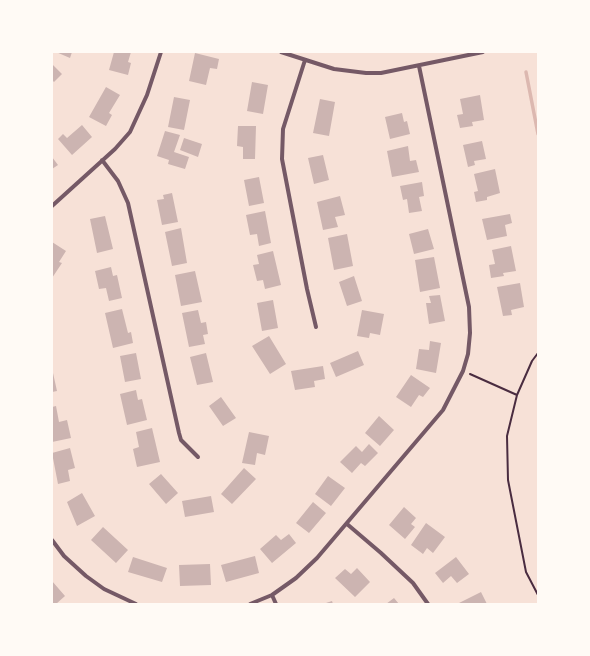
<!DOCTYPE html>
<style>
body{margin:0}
#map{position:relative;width:590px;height:656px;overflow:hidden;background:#f7e1d7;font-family:"PT Sans Narrow",sans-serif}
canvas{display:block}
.frame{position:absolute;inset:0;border:53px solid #fffaf5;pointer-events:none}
</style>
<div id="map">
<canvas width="590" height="656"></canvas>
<div class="frame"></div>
</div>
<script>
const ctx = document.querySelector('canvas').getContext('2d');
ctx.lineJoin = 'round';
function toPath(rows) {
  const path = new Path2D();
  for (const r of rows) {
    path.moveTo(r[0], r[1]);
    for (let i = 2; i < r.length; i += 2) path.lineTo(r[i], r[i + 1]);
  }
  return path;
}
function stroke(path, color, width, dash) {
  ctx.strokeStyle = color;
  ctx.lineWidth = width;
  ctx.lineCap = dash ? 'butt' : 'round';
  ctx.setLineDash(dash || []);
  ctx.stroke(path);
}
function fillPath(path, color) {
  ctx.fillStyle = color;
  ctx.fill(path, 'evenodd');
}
const stream = toPath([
 [526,72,538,134]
]);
const building = toPath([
 [56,52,72,52,70,58],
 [114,52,131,52,128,62,131,63,128,75,109,70],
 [195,53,219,59,217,69,210,68,206,85,189,81],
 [52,64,62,74,54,82,52,80],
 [252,82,268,85,263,114,247,111],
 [106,87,120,95,109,113,112,115,106,126,89,117],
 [480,95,484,120,472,122,473,126,460,128,457,115,463,114,460,99],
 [174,97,190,100,184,130,168,127],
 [320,99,335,102,329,136,313,133],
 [402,113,404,122,407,121,410,134,390,139,385,117],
 [82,125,92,137,72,155,58,139,63,134,67,138],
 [238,126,256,126,255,159,243,159,243,147,237,146],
 [165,131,180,135,174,152,189,157,185,169,168,164,169,160,157,156],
 [184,138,202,144,198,157,180,150],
 [482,141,486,159,474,161,475,165,468,167,463,145],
 [408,146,410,161,416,160,419,172,392,177,387,151],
 [323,155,329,180,314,184,308,158],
 [52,157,58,165,52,169],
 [495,169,500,193,487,197,487,200,476,202,474,192,478,191,474,174],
 [259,177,264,203,249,206,244,180],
 [422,182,424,196,419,197,422,211,409,213,407,199,403,200,400,186],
 [172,193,178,222,162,225,157,200,164,199,163,195],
 [340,196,345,215,335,217,338,227,323,230,317,202],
 [265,211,271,243,259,246,257,234,250,235,246,215],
 [510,214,512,223,505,225,507,236,487,240,482,219],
 [105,216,113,249,97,253,90,219],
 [181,228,187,263,172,266,165,232],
 [428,229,434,249,414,254,409,234],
 [347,234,353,266,334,270,328,238],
 [52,242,66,251,59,262,62,263,52,278],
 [511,246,516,271,503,273,504,276,491,278,489,265,495,264,492,250],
 [273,251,281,285,265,289,263,280,257,281,253,265,259,264,257,255],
 [434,257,440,288,420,292,415,260],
 [111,267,113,276,117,275,122,298,109,301,106,288,99,289,95,271],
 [195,271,202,302,181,306,175,275],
 [354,276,362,301,347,306,339,282],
 [520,283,524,307,511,310,512,315,503,316,497,287],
 [440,295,445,321,429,324,426,303,431,303,429,296],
 [273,300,278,328,262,331,257,303],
 [122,309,128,333,131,332,133,343,113,348,105,313],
 [198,310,201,323,206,322,208,334,203,335,205,344,189,347,182,313],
 [362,310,384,314,380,335,370,333,369,338,357,336],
 [269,336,286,364,270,374,252,346],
 [430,341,441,343,436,373,416,369,419,349,429,350],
 [358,351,364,365,336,377,330,363],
 [136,353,141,379,125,382,120,356],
 [206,353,213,382,197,385,190,357],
 [323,366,325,379,314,381,315,387,295,390,291,371],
 [53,373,57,391,52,392,52,374],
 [411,375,430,388,423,397,419,395,411,407,396,397],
 [136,390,138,400,142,399,147,420,127,425,120,394],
 [221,397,236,418,223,426,209,406],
 [56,406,59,422,67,420,71,438,52,442,52,407],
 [379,416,394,430,380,446,365,433],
 [152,428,160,462,137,467,133,449,139,447,136,432],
 [249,432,269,436,265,455,257,453,255,465,242,463],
 [369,444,378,453,365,466,361,463,352,473,340,462,356,446,362,452],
 [70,448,75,468,68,470,70,481,58,484,52,453],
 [244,468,256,479,232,504,221,494],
 [161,474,178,493,166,504,149,484],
 [328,476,345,488,331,506,315,494],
 [82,493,95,516,77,526,67,502],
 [211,496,214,512,185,517,182,501],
 [313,502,326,513,309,533,296,523],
 [404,507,416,518,411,524,415,527,405,539,389,525],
 [426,523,445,537,433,553,427,548,423,554,411,545],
 [103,527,128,550,116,563,91,540],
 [289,534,296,543,272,563,260,549,276,535,281,540],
 [255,556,259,573,226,582,221,565],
 [133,557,167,568,162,582,128,572],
 [456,557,469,574,457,583,451,576,443,583,435,573],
 [210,564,211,585,180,586,179,565],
 [357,568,370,582,355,597,335,578,345,569,351,574],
 [52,581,65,596,56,604,52,604],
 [481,592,487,604,457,604],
 [394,598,399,604,386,604],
 [332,601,333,604,323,604]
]);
const path = toPath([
 [538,353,532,361,517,395,507,436,508,480,526,572,538,595],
 [470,374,517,395]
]);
const minor = toPath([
 [281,52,334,69,366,73,381,73,483,52],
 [305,60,283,129,282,159,307,289,316,327],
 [102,160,118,181,128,203,179,433,181,440,198,457],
 [52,206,115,149,130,132,147,95,161,52],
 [347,524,381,553,413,583,428,604],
 [52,540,64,556,86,576,104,589,136,604],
 [272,595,276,604],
 [250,604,272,595,296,578,317,558,443,410,463,371,468,354,470,333,469,307,419,66]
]);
stroke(stream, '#dcb8b0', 3.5);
fillPath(building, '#ccb4b1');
stroke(path, '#4a2c40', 2);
stroke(minor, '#755966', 4);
</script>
